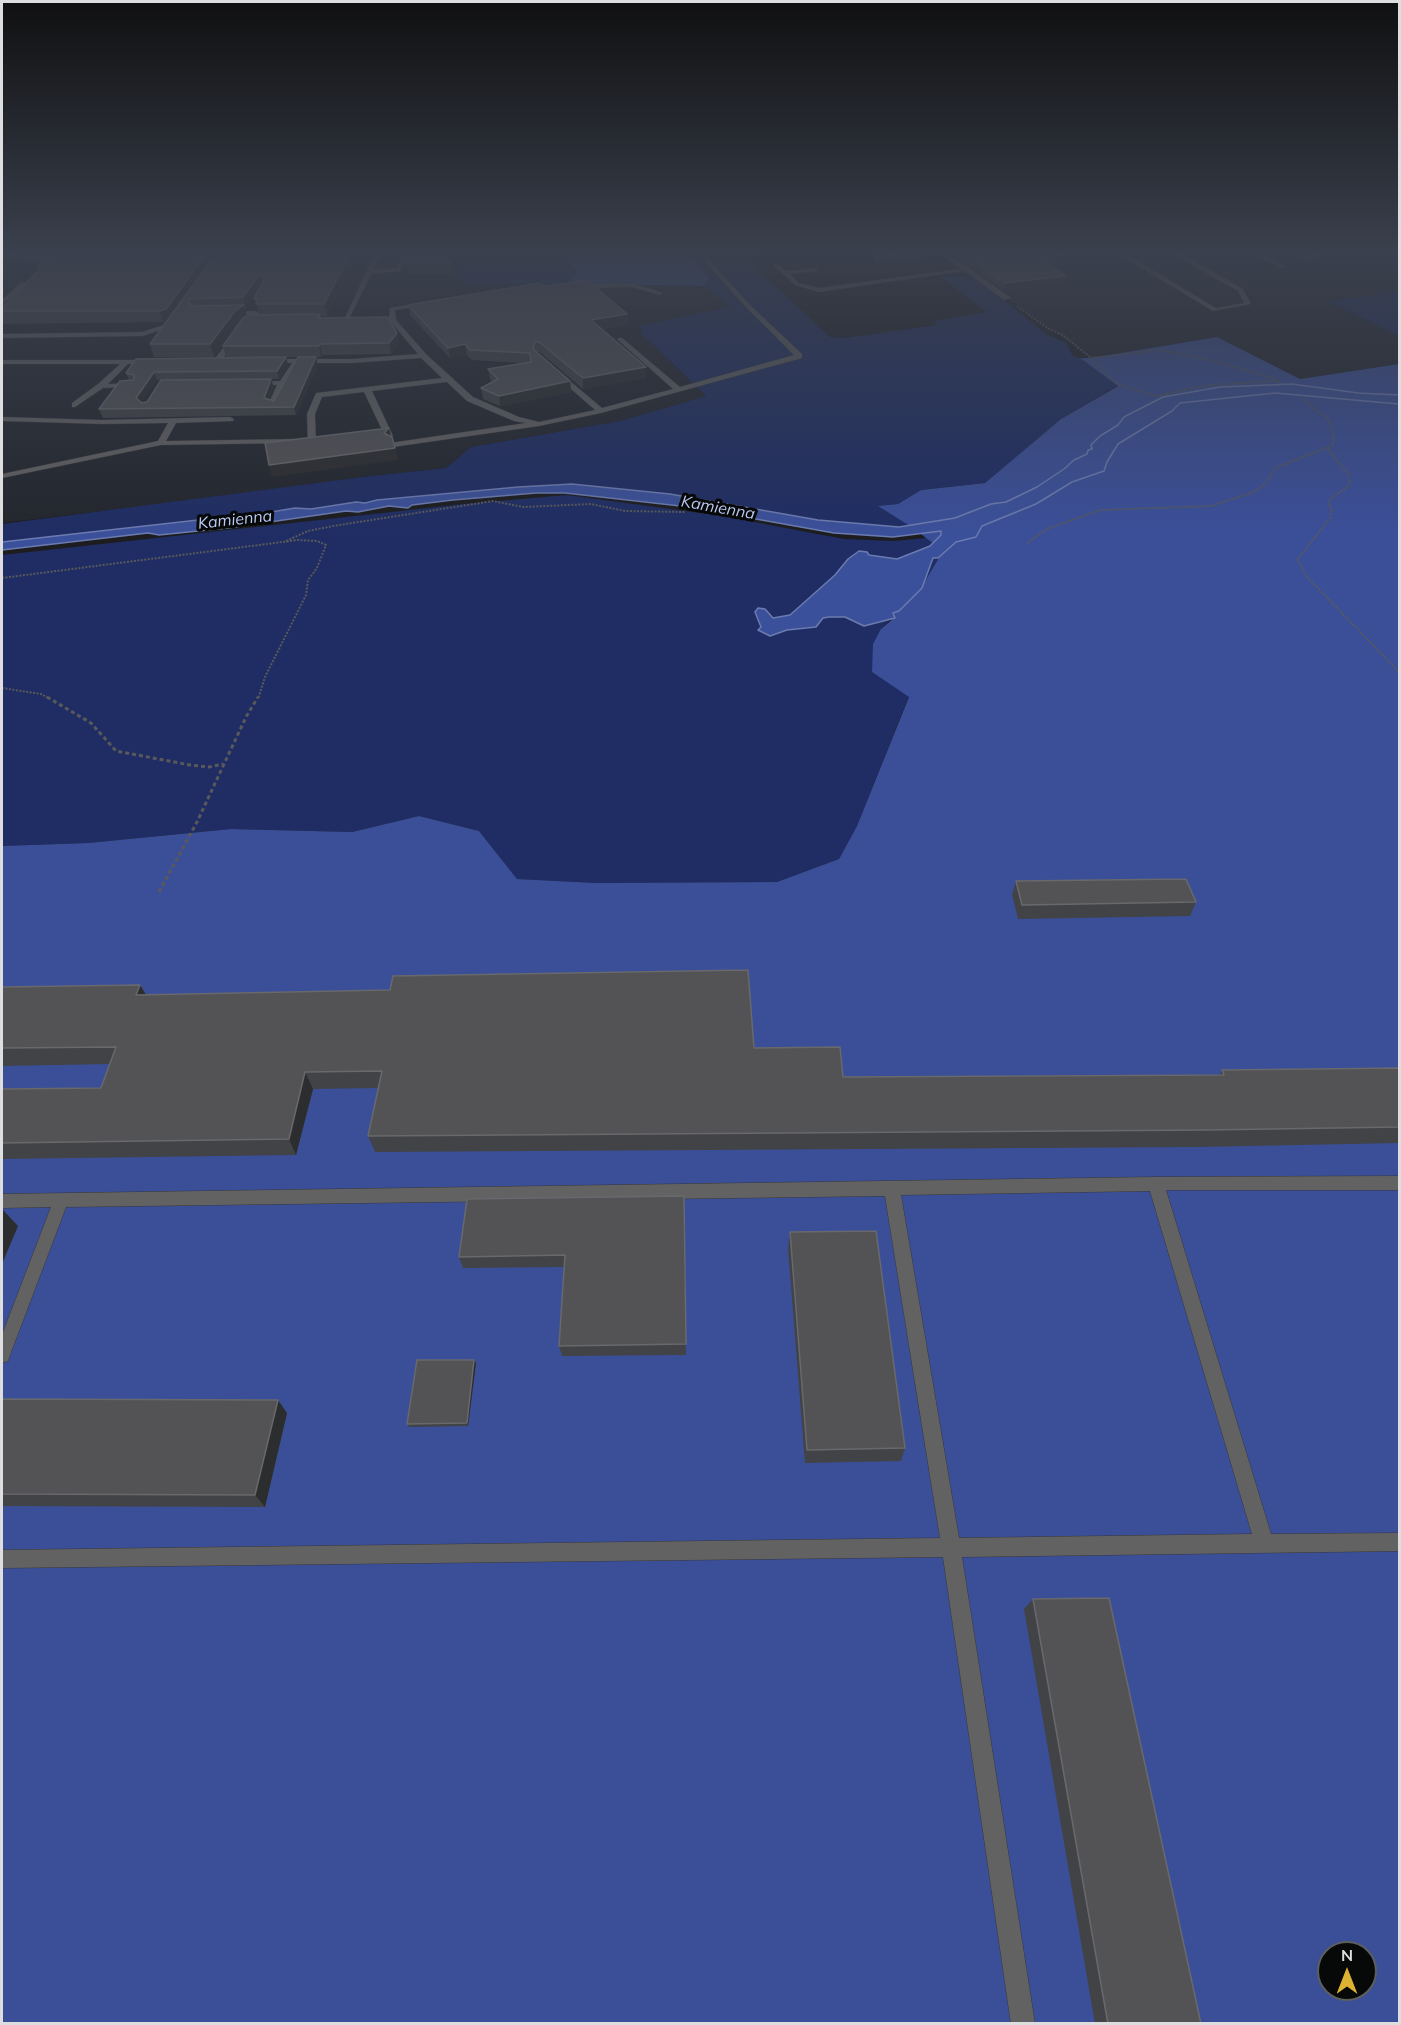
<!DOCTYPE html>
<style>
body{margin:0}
#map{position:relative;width:1401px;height:2025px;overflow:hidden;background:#1d1d1f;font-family:Mulish,sans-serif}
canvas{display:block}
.frame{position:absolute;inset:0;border:3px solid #dedee0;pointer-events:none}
.north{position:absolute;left:1317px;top:1941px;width:60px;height:60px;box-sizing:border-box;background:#070808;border:2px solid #5d5e5e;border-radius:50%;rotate:0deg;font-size:16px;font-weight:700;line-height:24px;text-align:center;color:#dedee0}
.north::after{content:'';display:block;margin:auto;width:21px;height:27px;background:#dcb233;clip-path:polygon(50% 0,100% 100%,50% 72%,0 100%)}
</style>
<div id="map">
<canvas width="1401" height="2025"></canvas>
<div class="frame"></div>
<div class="north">N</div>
</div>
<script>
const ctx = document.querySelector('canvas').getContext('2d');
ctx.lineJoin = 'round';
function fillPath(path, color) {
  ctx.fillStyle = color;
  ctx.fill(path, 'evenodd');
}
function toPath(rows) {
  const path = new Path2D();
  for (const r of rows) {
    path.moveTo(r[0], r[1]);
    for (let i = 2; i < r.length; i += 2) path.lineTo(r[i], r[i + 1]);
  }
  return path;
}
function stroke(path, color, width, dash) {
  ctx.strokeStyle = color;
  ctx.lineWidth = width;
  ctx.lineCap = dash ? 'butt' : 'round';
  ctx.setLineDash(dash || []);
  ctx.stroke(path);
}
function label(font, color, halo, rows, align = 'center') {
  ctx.font = font + ' Mulish,sans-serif';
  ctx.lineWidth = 6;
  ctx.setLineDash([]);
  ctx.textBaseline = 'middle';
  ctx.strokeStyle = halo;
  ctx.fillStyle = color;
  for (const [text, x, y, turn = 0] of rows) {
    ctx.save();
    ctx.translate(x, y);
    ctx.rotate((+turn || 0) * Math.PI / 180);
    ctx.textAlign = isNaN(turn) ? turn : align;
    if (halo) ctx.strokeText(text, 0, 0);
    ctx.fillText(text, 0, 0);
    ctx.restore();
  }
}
const built = toPath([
 [2,251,453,251,464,285,567,284,704,286,730,307,640,332,706,396,620,421,471,447,446,468,371,476,235,495,2,523],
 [940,251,1360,251,1399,270,1399,291,1329,303,1399,336,1399,364,1300,379,1217,337,1091,358]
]);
const green = toPath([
 [453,251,790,251,750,257,748,261,830,337,844,338,937,325,934,321,987,312,940,277,965,276,974,279,1001,298,1046,334,1066,343,1073,356,1080,358,1118,385,1061,419,985,483,921,490,898,504,879,506,913,528,877,530,566,488,2,544,2,524,371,476,446,468,471,447,620,421,706,396,640,332,642,331,639,326,729,307,704,286,567,284,464,285],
 [1360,251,1399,251,1399,270],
 [1399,291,1399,336,1328,302],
 [567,495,722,516,844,539,894,541,926,538,943,551,922,588,881,629,872,672,909,696,857,826,839,859,777,882,596,883,517,879,479,831,419,816,352,832,231,829,88,843,2,846,2,555,464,504]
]);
const forest = toPath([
 [565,251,684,251,709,277,704,286,567,284,578,271,566,258],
 [1217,337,1300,379,1399,364,1399,2023,2,2023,2,846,88,843,231,829,352,832,419,816,479,831,517,879,596,883,777,882,839,859,857,826,909,697,872,672,873,644,881,629,894,618,892,613,921,588,943,551,913,528,878,506,898,504,921,490,985,483,1061,419,1118,386,1080,358,1091,358],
 [1329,1953,1365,1953,1365,1989,1329,1989]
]);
const water = toPath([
 [1292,384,1358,393,1399,395,1399,404,1275,393,1180,403,1172,411,1118,444,1107,462,1104,471,1072,482,1036,504,982,526,976,537,956,542,938,558,933,558,922,588,899,611,893,613,895,618,864,626,845,617,829,617,823,618,816,627,787,630,770,636,758,630,761,627,755,612,758,608,765,609,773,618,790,615,835,575,848,559,859,551,867,552,869,555,897,559,930,546,941,535,941,531,893,537,834,533,689,507,565,493,536,493,453,500,412,505,408,508,389,506,358,512,346,511,228,528,159,535,148,533,2,550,2,542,207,519,230,519,295,508,311,509,356,502,365,503,377,500,518,487,572,484,670,494,818,520,899,527,955,518,991,504,1006,502,1037,487,1064,469,1074,460,1087,454,1088,450,1092,449,1091,445,1100,436,1118,425,1124,417,1163,397,1220,387,1292,384]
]);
const pathFar1 = toPath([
 [1017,306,1049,329,1063,335,1091,358,1160,350,1210,360,1273,378,1282,384],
 [1091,359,1119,385,1156,396,1209,385,1276,381],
 [1328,449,1349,475,1350,485,1330,499,1328,503,1332,509,1330,518,1297,560,1309,579,1400,673],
 [286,541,308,531,333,526,493,501,523,507,591,504,625,511,685,512],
 [1027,543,1047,529,1100,510,1211,506,1254,492,1266,483,1273,471,1280,466,1333,445,1333,432,1328,419,1301,398],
 [2,578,298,540,317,541,326,545,317,568,308,580,306,595,265,677,258,699],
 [2,688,41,694,50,699]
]);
const path = toPath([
 [47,697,91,723,116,751,190,765,209,767,223,764],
 [159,892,197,822,246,717,258,697]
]);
const service = toPath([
 [376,251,382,251,373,270,397,268,405,251,411,251,401,271,371,274,348,321,343,322,376,251],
 [695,251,701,251,749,304,802,354,802,358,601,413,539,426,393,447,389,445,390,443,526,423,514,421,467,401,447,382,372,391,393,436,381,439,377,437,384,434,364,392,322,397,315,414,316,444,324,446,312,449,308,447,307,414,316,393,442,378,421,358,352,363,299,363,286,383,276,405,272,407,268,405,277,385,254,386,250,384,254,382,280,381,292,363,265,363,265,359,352,359,418,354,391,322,371,322,368,320,371,318,389,318,390,308,426,302,428,305,395,310,396,320,426,354,473,397,519,417,539,422,595,410,555,375,555,371,558,371,602,408,673,389,618,340,618,338,622,338,680,387,794,355,745,306,695,251],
 [1113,251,1121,251,1216,308,1244,303,1238,291,1174,255,1161,251,1178,252,1243,289,1251,304,1213,311,1113,251],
 [2,254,60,256,63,258,55,264,52,262,54,260,2,258,2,254],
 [774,264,778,264,786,271,818,268,816,271,790,274,799,283,819,288,967,268,970,270,819,292,795,285,774,266,774,264],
 [21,282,26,283,2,305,2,300,21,282],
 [632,283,663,293,660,295,632,287,577,288,574,286,577,284,632,283],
 [228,312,256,311,259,313,251,323,248,321,251,315,226,315,228,312],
 [176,317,179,319,175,325,143,336,2,338,2,334,142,332,170,323,176,317],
 [233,335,238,336,220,363,214,363,213,361,233,335],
 [2,360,150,360,154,362,150,364,128,364,108,384,132,383,136,385,135,387,103,388,75,407,72,407,72,403,98,384,120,364,2,364,2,360],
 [2,417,102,420,230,417,234,419,233,421,176,423,166,441,295,439,299,441,295,443,161,445,2,478,2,474,158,441,168,423,102,424,2,421,2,417],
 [1400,1176,1400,1190,1166,1190,1271,1534,1400,1533,1400,1551,962,1557,1035,2024,1011,2024,943,1557,2,1568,2,1550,940,1538,885,1196,66,1207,10,1355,8,1361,2,1363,2,1335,51,1207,2,1208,2,1194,1156,1177,1400,1176],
 [1150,1191,1252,1534,959,1538,901,1195,1150,1191]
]);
const minor = toPath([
 [937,251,945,251,1011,298,1004,300,937,251],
 [1249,251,1257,251,1286,267,1281,268,1249,251]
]);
const wall = toPath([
 [53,251,360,251,327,316,321,316,321,318,397,333,399,344,391,354,322,355,321,357,226,357,223,346,238,324,214,357,154,357,150,344,166,322,3,324,2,320,2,311,39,270,37,266,54,253],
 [254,297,259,315,247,316,245,309],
 [871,251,941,251,941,256,877,264],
 [949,251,1059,251,1065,255,1063,262,1049,264,1064,283,1004,290],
 [1281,251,1365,251,1363,256,1307,264],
 [446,256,451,264,453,273,408,273,407,264],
 [544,286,627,314,628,324,601,329,646,378,583,389,540,352,536,352,570,381,571,392,500,406,483,399,481,388,492,382,490,379,488,369,523,363,472,360,467,355,450,358,410,315,408,305],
 [288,365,279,379,157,380,141,402,274,387,269,399,274,401,318,365,296,415,103,418,99,409,129,380,126,373],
 [1016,881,1196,902,1190,916,1018,919,1012,895],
 [140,985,146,994,754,1048,843,1077,1220,1075,1222,1070,1400,1068,1400,1143,1197,1147,375,1152,368,1136,378,1088,313,1089,296,1155,2,1159,2,1089,101,1088,110,1064,2,1066,2,987],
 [684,1196,686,1355,562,1356,559,1346,565,1267,463,1268,459,1257],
 [790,1232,905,1448,901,1461,805,1463,788,1248],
 [474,1360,476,1363,468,1426,409,1427,407,1424],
 [2,1399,287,1413,265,1507,2,1506],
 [1033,1599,1201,2024,1095,2024,1024,1609]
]);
const shadedWall = toPath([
 [208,251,219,251,170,321,163,323,160,311],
 [352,251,360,251,327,316,324,304],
 [929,251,941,251,941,256,877,264,877,257],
 [1351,251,1365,251,1363,256,1307,264,1309,257],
 [1065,255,1063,262,1040,265,1041,258],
 [260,274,263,286,246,309,243,297],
 [1066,276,1064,283,1004,290,1005,283],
 [244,305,247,317,238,324,214,357,210,344,235,311],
 [627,314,628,324,592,330,591,320],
 [397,333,399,344,391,354,389,343],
 [320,344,322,355,321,357,319,346],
 [465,344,467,355,450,358,448,348],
 [286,357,288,365,279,379,277,371],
 [316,357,318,365,296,415,294,407],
 [646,367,646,378,583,389,583,378],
 [154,372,157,380,139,406,136,398],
 [271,379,274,387,266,406,264,398],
 [570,381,571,392,500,406,499,396],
 [389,428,392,440,384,433],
 [395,448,398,460,272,477,269,465],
 [140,985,150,1002,136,995],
 [305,1072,313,1089,296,1155,289,1139],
 [3,1210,18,1226,2,1264,2,1214],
 [474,1360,476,1363,468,1426,467,1423],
 [278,1400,287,1413,265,1507,255,1495]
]);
const building = toPath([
 [56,251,208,251,166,309,160,311,2,311,2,308,42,266,37,266,56,251],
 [218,251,273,251,273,253,280,253,281,251,352,251,324,304,256,304,258,300,254,298,265,278,260,274,243,297,188,299,191,306,244,305,235,311,210,344,150,344,218,251],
 [412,251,443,251,443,252,451,264,407,264,412,251],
 [875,251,929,251,877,257,875,251],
 [960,251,1059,251,1065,255,1041,258,1066,276,1005,283,960,251],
 [1297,251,1351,251,1309,257,1297,251],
 [588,281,627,314,591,320,646,367,583,378,539,342,535,341,533,349,570,381,499,396,481,388,498,379,488,369,531,362,530,353,470,350,465,344,448,348,408,305,540,283,544,286,588,281],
 [320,314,318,318,387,317,397,333,389,343,320,344,319,346,223,346,243,318,250,315,320,314],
 [286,357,277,371,154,372,136,398,142,403,147,402,161,380,271,379,264,398,274,401,298,357,316,357,294,407,99,409,120,381,134,380,134,375,126,373,136,359,286,357],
 [389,428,384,433,392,437,395,448,269,465,265,443,389,428],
 [1186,879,1196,902,1022,905,1016,881,1186,879],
 [748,970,754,1048,840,1047,843,1077,1224,1075,1222,1070,1400,1068,1400,1127,1206,1130,368,1136,382,1071,305,1072,289,1139,2,1143,2,1089,101,1088,116,1047,2,1048,2,987,140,985,136,995,390,990,393,976,748,970],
 [684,1196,686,1344,559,1346,565,1255,459,1257,467,1199,684,1196],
 [876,1231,905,1448,807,1450,790,1232,876,1231],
 [417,1360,474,1360,467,1423,407,1424,417,1360],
 [2,1399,278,1400,255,1495,2,1494,2,1399],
 [1109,1598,1201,2024,1108,2024,1033,1599,1109,1598]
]);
const farWaternames = [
 ["Kamienna",718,508,10],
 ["Kamienna",235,520,-6]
];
fillPath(built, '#23262d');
fillPath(green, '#1f2d64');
fillPath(forest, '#3b4f99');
fillPath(water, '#3b509a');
stroke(water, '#6c7baf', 1.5);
stroke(service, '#38383a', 1);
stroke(minor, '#38383a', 1);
stroke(pathFar1, '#59595b', 2, [2, 1.5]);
stroke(path, '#59595b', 3, [4, 3]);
fillPath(service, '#626263');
fillPath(minor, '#626263');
fillPath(wall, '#424346');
fillPath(shadedWall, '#2c2d2f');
fillPath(building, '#535356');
stroke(building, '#68696c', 1.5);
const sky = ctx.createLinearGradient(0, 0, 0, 535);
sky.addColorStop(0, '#101011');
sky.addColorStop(0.47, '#3a404d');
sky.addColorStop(1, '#3a404d00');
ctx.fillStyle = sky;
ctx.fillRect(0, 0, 1401, 535);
label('italic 16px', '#bbcaf4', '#070808', farWaternames);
</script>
